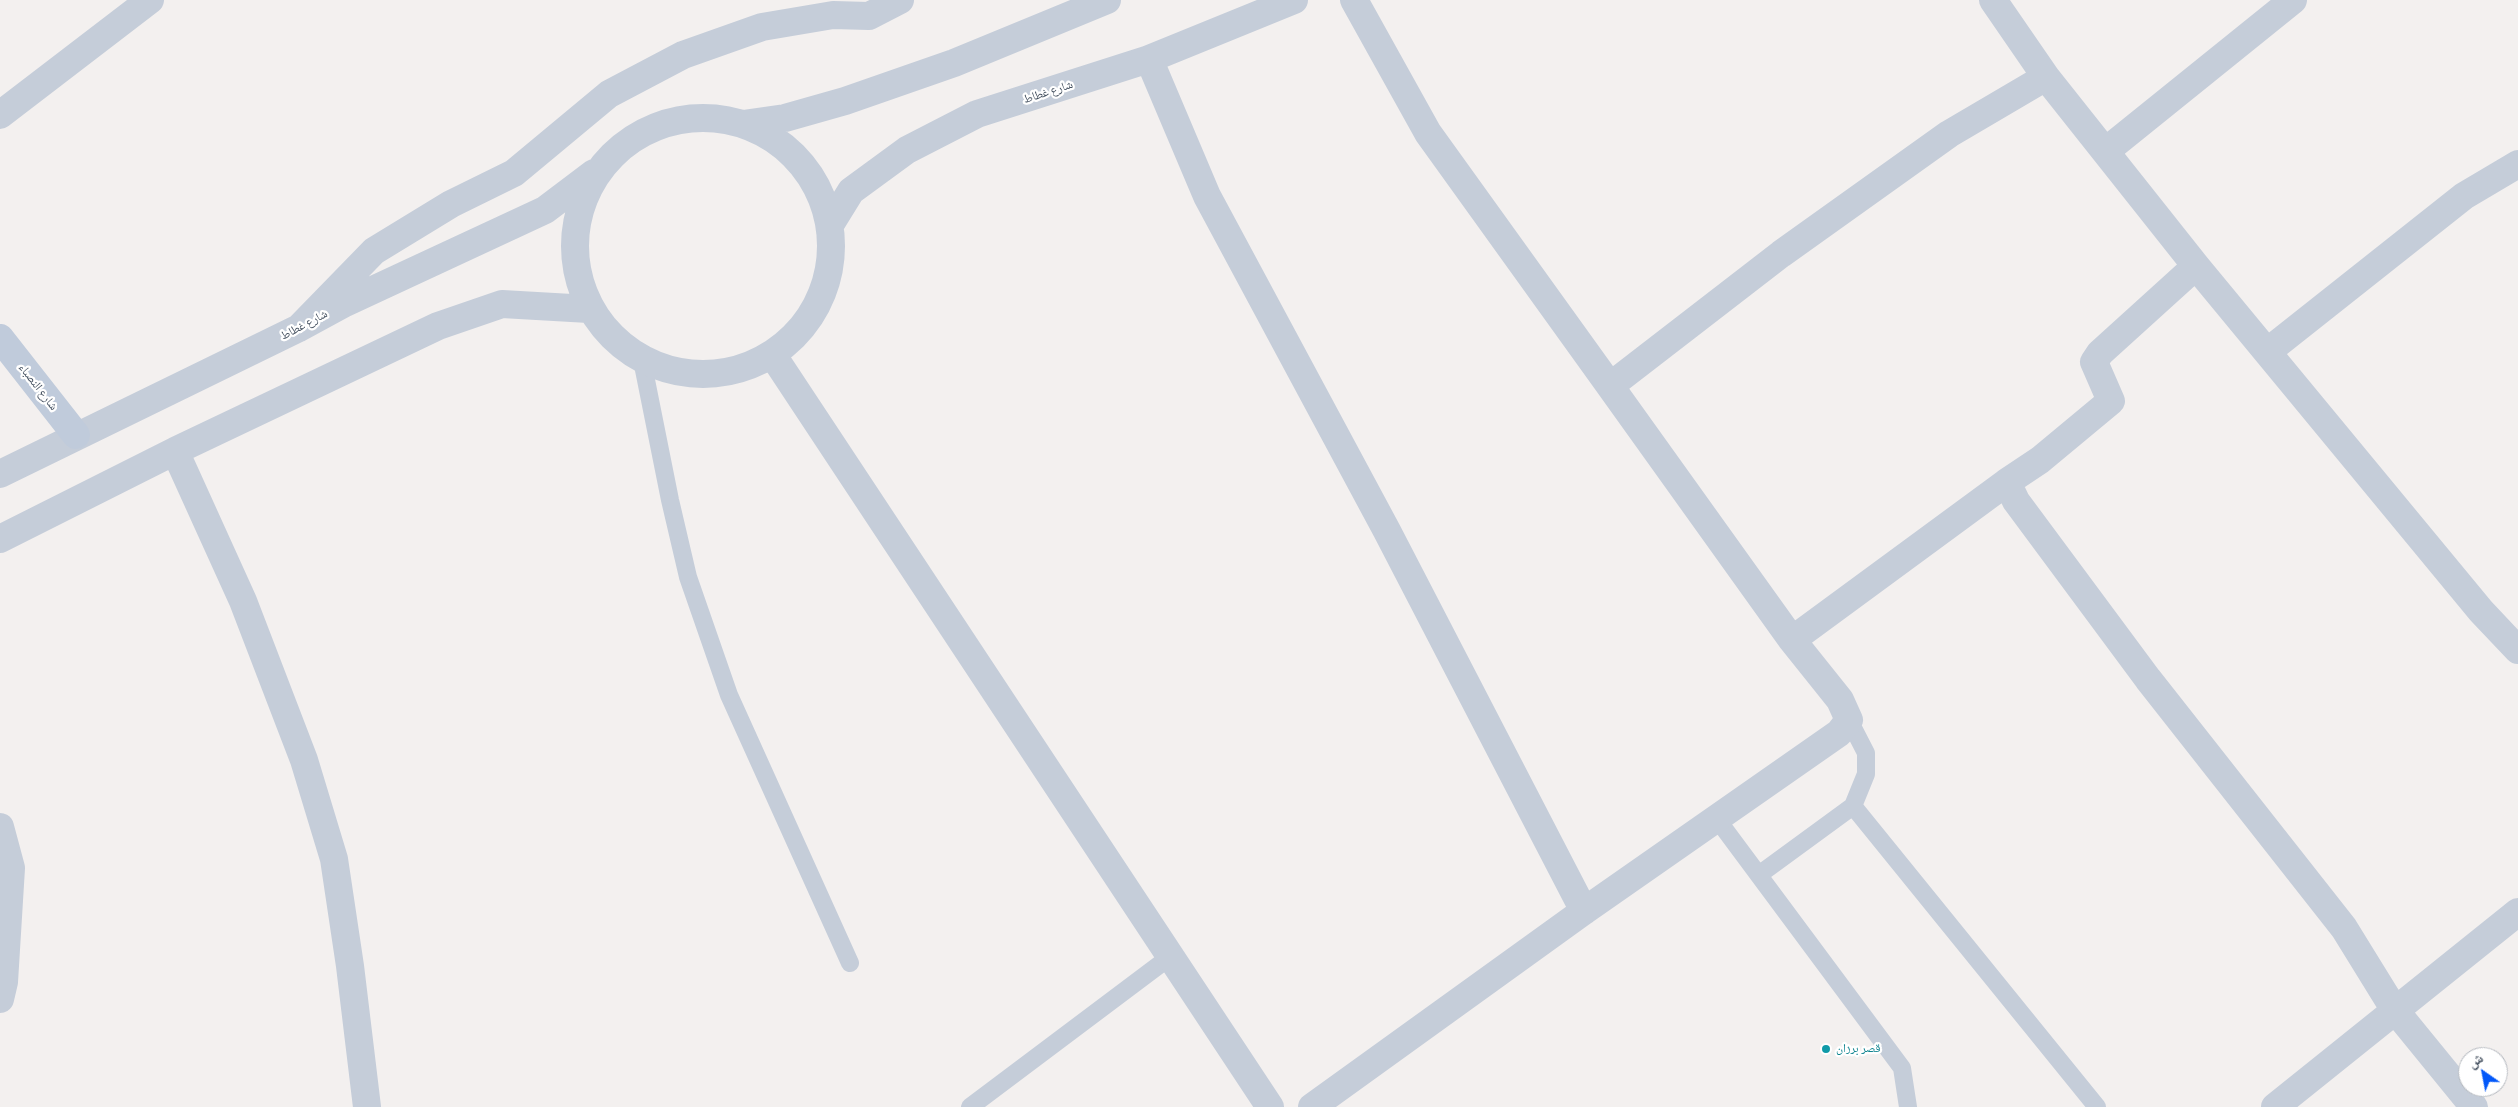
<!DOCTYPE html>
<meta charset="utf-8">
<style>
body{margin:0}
#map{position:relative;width:2518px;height:1107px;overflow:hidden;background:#f3f0ef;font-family:"PT Sans Narrow","Noto Naskh Arabic",sans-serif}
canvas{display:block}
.north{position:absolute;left:2458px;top:1047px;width:50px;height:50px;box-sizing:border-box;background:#fff;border:1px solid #b5b9bf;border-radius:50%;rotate:327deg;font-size:14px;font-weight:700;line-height:20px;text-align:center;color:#455160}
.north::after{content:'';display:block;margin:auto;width:18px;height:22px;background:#0358f9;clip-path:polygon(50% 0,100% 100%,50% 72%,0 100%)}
</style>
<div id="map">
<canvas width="2518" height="1107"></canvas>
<div class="north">ش</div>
</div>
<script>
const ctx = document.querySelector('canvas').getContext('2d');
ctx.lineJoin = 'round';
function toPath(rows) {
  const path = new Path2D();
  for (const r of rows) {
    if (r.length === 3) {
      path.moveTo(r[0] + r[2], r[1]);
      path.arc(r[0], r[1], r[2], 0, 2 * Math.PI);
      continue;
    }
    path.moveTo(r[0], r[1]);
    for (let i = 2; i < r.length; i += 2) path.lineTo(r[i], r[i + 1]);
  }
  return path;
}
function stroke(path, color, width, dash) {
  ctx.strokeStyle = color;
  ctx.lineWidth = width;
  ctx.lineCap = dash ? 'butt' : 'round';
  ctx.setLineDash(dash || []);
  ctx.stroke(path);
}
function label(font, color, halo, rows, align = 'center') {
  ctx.font = font + ' "PT Sans Narrow","Noto Naskh Arabic",sans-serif';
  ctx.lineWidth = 4.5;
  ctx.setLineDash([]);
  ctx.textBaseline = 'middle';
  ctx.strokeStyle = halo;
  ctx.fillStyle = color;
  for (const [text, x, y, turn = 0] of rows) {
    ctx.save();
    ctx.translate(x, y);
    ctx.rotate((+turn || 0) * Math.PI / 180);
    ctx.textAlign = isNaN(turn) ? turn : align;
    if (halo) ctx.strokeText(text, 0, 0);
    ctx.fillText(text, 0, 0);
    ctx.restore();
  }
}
const lane = toPath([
 [642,360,670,500,688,577,729,695,850,963],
 [1853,806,2097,1107],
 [1717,819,1902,1068,1908,1107],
 [1760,874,1853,806,1866,774,1866,753,1849,720],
 [970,1107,1171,956]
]);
const street = toPath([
 [1354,0,1428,133,1610,386,1781,254,1949,134,2046,77],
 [1993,0,2046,77,2196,266,2481,611,2518,650],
 [1149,59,1207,196,1387,531,1584,911],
 [0,115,150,0],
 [703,246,128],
 [743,124,785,118,845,101,954,63,1107,0],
 [2107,150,2293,0],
 [830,225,851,191,907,150,977,114,1149,59,1294,0],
 [2196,266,2100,353,2094,362,2111,401,2040,460,2007,482,2016,501,2148,679,2344,928,2394,1009,2474,1107],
 [299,328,374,251,451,204,514,173,609,94,683,55,762,27,833,15,869,16,900,0],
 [2267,352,2464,196,2518,164],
 [772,354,1270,1107],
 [175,451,243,601,304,760,334,859,350,966,367,1107],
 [0,474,299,328,345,303,545,210,594,173],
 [0,539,175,451,438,326,502,304,589,309],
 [1792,640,2007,482],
 [0,827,11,868,4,982,0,999],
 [1312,1107,1584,911,1839,733,1849,720,1840,700,1792,640,1610,386],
 [2275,1107,2518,912]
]);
const secondary = toPath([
 [0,338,76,435]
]);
const markers = [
 [1826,1049,5,"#0f9aa8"]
];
const streetNames = [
 ["شارع غطاط",1048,92,-18],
 ["شارع غطاط",304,325,-28],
 ["شارع النصباء",38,387,52]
];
const cultureNames = [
 ["قصر برزان",1836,1049]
];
stroke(lane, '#c5cdd9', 18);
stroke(street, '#c5cdd9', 28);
stroke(secondary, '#c0cbdb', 28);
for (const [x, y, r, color] of markers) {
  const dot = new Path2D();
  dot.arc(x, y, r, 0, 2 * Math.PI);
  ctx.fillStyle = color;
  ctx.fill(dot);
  stroke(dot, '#fff', 2);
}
label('12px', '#455160', '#fff', streetNames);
label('12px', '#0d838f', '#fff', cultureNames, 'left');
</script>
